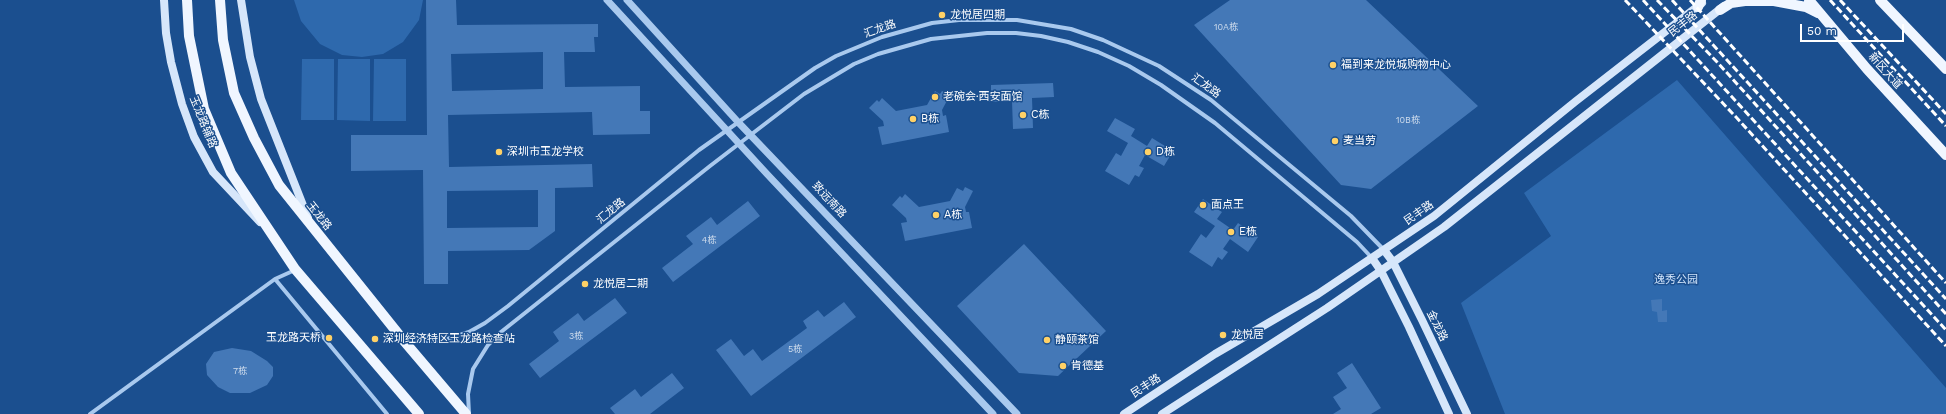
<!DOCTYPE html>
<meta charset="utf-8">
<style>
body{margin:0}
#map{position:relative;width:1946px;height:414px;overflow:hidden;background:#1b4f8f;font-family:"Work Sans",sans-serif}
canvas{display:block}
.scale{position:absolute;left:1800px;top:24px;width:104px;height:18px;box-sizing:border-box;border:2px solid #fff;border-top:0;padding-left:5px;font-size:12px;line-height:14px;white-space:nowrap;color:#fff;-webkit-text-stroke:3px #1b4f8f;paint-order:stroke}
</style>
<div id="map">
<canvas width="1946" height="414"></canvas>
<div class="scale">50 m</div>
</div>
<script>
const ctx = document.querySelector('canvas').getContext('2d');
ctx.lineJoin = 'round';
function fillPath(path, color) {
  ctx.fillStyle = color;
  ctx.fill(path, 'evenodd');
}
function toPath(rows) {
  const path = new Path2D();
  for (const r of rows) {
    path.moveTo(r[0], r[1]);
    for (let i = 2; i < r.length; i += 2) path.lineTo(r[i], r[i + 1]);
  }
  return path;
}
function stroke(path, color, width, dash) {
  ctx.strokeStyle = color;
  ctx.lineWidth = width;
  ctx.lineCap = dash ? 'butt' : 'round';
  ctx.setLineDash(dash || []);
  ctx.stroke(path);
}
function label(font, color, halo, rows, align = 'center') {
  ctx.font = font + ' "Work Sans","Noto Sans SC",sans-serif';
  ctx.lineWidth = 3;
  ctx.setLineDash([]);
  ctx.textBaseline = 'middle';
  ctx.strokeStyle = halo;
  ctx.fillStyle = color;
  for (const [text, x, y, turn = 0] of rows) {
    ctx.save();
    ctx.translate(x, y);
    ctx.rotate((+turn || 0) * Math.PI / 180);
    ctx.textAlign = isNaN(turn) ? turn : align;
    if (halo) ctx.strokeText(text, 0, 0);
    ctx.fillText(text, 0, 0);
    ctx.restore();
  }
}
const green = toPath([
 [294,0,423,0,419,20,403,42,383,54,362,57,342,55,320,44,301,21],
 [302,59,334,59,334,120,301,120],
 [338,59,370,59,370,121,337,120],
 [374,59,406,59,406,121,373,121],
 [1677,80,1946,388,1946,414,1505,414,1461,303,1551,236,1524,193]
]);
const building = toPath([
 [426,0,456,0,457,25,598,24,598,37,594,37,595,52,564,52,565,87,640,86,640,111,650,111,650,134,593,135,592,112,448,115,449,167,592,164,593,187,555,188,555,231,529,250,448,251,448,284,424,284,423,170,351,171,351,135,427,135],
 [543,52,543,89,452,91,451,54],
 [538,190,538,227,447,228,447,191],
 [1230,0,1366,0,1478,106,1371,189,1341,185,1194,25],
 [1053,83,1054,97,1032,98,1033,128,1013,129,1012,101,988,102,987,91,991,91,991,85],
 [935,91,940,94,942,91,950,95,942,110,943,116,946,115,949,132,882,145,878,127,884,126,883,121,869,108,877,100,879,102,882,98,896,111,927,105],
 [1115,118,1135,129,1131,136,1147,146,1152,138,1173,151,1164,166,1145,155,1139,166,1144,168,1139,177,1135,175,1129,185,1105,171,1116,153,1121,156,1128,143,1107,131],
 [965,187,973,191,965,207,966,212,969,212,972,228,905,241,901,223,907,222,906,218,892,205,900,196,902,198,905,194,919,207,950,201,957,188,963,191],
 [1203,199,1222,212,1217,219,1233,230,1238,223,1258,237,1248,252,1230,239,1223,249,1228,252,1222,260,1218,257,1212,267,1189,252,1201,234,1206,238,1215,226,1194,212],
 [748,201,760,216,673,282,662,268,693,244,686,236,711,217,717,225],
 [1024,244,1106,331,1058,376,1019,373,957,306],
 [615,298,627,313,540,378,529,364,559,341,553,332,578,313,584,321],
 [1662,299,1662,311,1667,310,1667,322,1658,322,1657,312,1652,311,1651,300],
 [844,302,856,317,751,396,716,350,731,339,744,356,753,349,762,361,807,328,803,321,818,310,824,317],
 [232,348,251,351,267,361,273,367,273,376,267,385,250,393,230,393,218,387,207,375,206,364,214,352],
 [1352,363,1381,408,1371,414,1333,414,1341,409,1333,397,1347,388,1337,373],
 [672,373,684,388,650,414,615,414,610,408,635,389,641,397]
]);
const minor = toPath([
 [275,279,387,414],
 [406,341,441,341,469,332,485,323,508,306,699,150,815,68,836,56,882,37,932,23,959,20,1017,20,1071,29,1103,40,1159,66,1211,100,1351,216,1384,250],
 [90,414,275,279,295,270],
 [469,414,468,394,473,369,488,345,501,332,710,166,804,94,854,64,878,54,931,39,987,33,1016,33,1041,36,1068,42,1098,52,1129,66,1161,85,1215,123,1357,242,1372,258]
]);
const tertiary = toPath([
 [607,0,767,174,993,414],
 [627,0,738,122,1017,414]
]);
const secondary = toPath([
 [164,0,166,33,171,62,182,104,194,137,213,172,260,222],
 [241,0,250,57,261,99,308,218],
 [1384,250,1393,262,1422,320,1467,414],
 [1372,258,1381,271,1409,327,1449,414],
 [1124,414,1215,354,1318,294,1434,216,1576,101,1702,3],
 [1162,414,1327,308,1444,227,1724,6]
]);
const primary = toPath([
 [187,0,189,36,204,109,231,173,295,269,419,414],
 [220,0,223,40,234,93,254,138,279,185,404,341,466,414],
 [1809,0,1867,69,1946,155],
 [1880,0,1946,69],
 [1698,7,1701,0],
 [1720,10,1731,3,1745,1,1774,1,1806,7,1818,13]
]);
const rail = toPath([
 [1625,0,1735,116,1946,346],
 [1643,0,1946,330],
 [1657,0,1718,63,1946,314],
 [1672,0,1946,299],
 [1690,0,1946,283],
 [1830,0,1946,126],
 [1840,0,1946,114]
]);
const markers = [
 [942,15,4,"#ffd166"],
 [1333,65,4,"#ffd166"],
 [935,97,4,"#ffd166"],
 [1023,115,4,"#ffd166"],
 [913,119,4,"#ffd166"],
 [1335,141,4,"#ffd166"],
 [499,152,4,"#ffd166"],
 [1148,152,4,"#ffd166"],
 [1203,205,4,"#ffd166"],
 [936,215,4,"#ffd166"],
 [1231,232,4,"#ffd166"],
 [585,284,4,"#ffd166"],
 [1223,335,4,"#ffd166"],
 [329,338,4,"#ffd166"],
 [375,339,4,"#ffd166"],
 [1047,340,4,"#ffd166"],
 [1063,366,4,"#ffd166"]
];
const numberNames = [
 ["10A栋",1226,27],
 ["10B栋",1408,120],
 ["4栋",709,240],
 ["3栋",576,336],
 ["5栋",795,349],
 ["7栋",240,371]
];
const poiNames = [
 ["龙悦居四期",950,15],
 ["福到来龙悦城购物中心",1341,65],
 ["老碗会·西安面馆",943,97],
 ["C栋",1031,115],
 ["B栋",921,119],
 ["麦当劳",1343,141],
 ["深圳市玉龙学校",507,152],
 ["D栋",1156,152],
 ["面点王",1211,205],
 ["A栋",944,215],
 ["E栋",1239,232],
 ["龙悦居二期",593,284],
 ["龙悦居",1231,335],
 ["玉龙路天桥",321,338,"right"],
 ["深圳经济特区玉龙路检查站",383,339],
 ["静颐茶馆",1055,340],
 ["肯德基",1071,366]
];
const streetNames = [
 ["民丰路",1683,24,-38],
 ["汇龙路",880,29,-19],
 ["新区大道",1885,71,48],
 ["汇龙路",1206,86,36],
 ["玉龙路辅路",203,122,68],
 ["致远南路",829,200,47],
 ["汇龙路",611,211,-39],
 ["民丰路",1419,213,-35],
 ["玉龙路",319,216,52],
 ["金龙路",1437,326,64],
 ["民丰路",1146,386,-33]
];
const parkNames = [
 ["逸秀公园",1676,280]
];
fillPath(green, '#2e69ad');
fillPath(building, '#4478b7');
stroke(minor, '#a9c9ee', 4);
stroke(tertiary, '#a9c9ee', 7);
stroke(secondary, '#d6e6fa', 8);
stroke(primary, '#f0f6ff', 10);
stroke(rail, '#fff', 3, [7, 3]);
for (const [x, y, r, color] of markers) {
  const dot = new Path2D();
  dot.arc(x, y, r, 0, 2 * Math.PI);
  ctx.fillStyle = color;
  ctx.fill(dot);
  stroke(dot, '#1b4f8f', 1.5);
}
label('9px', '#d0dded', null, numberNames);
label('11px', '#fff', '#1b4f8f', poiNames, 'left');
label('11px', '#fff', '#1b4f8f', streetNames);
label('11px', '#cfe3fa', '#1b4f8f', parkNames);
</script>
